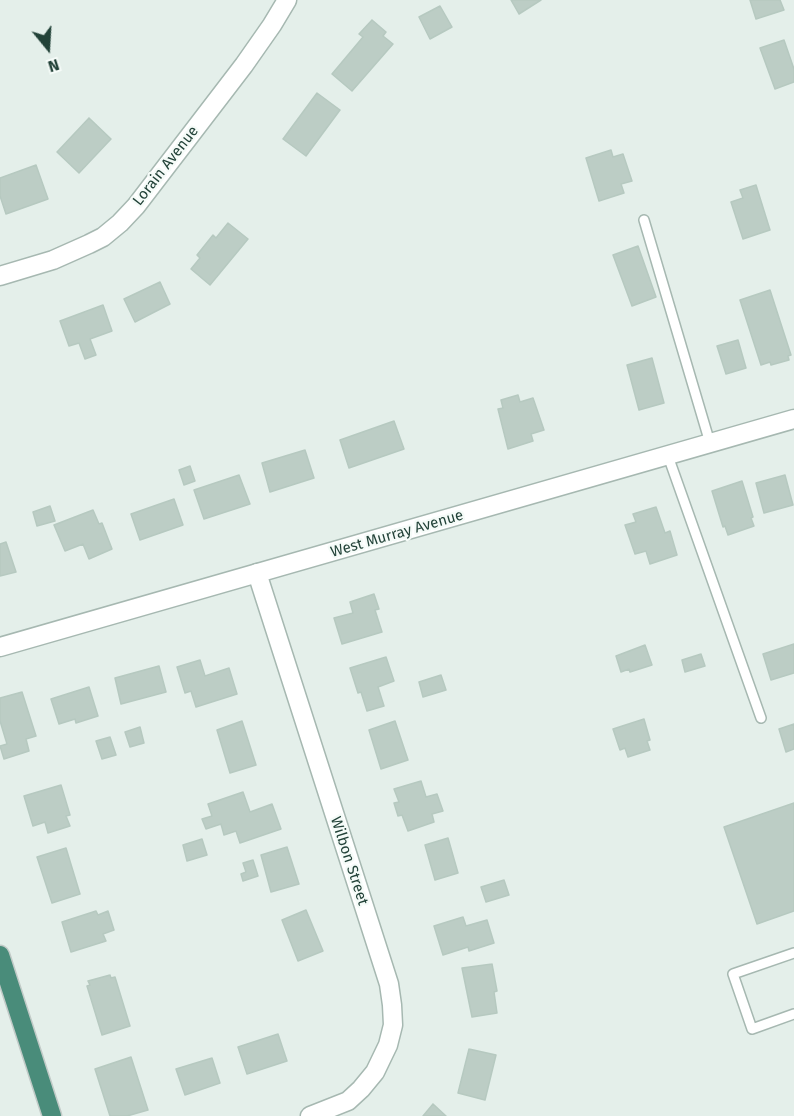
<!DOCTYPE html>
<style>
body{margin:0}
#map{position:relative;width:794px;height:1116px;overflow:hidden;background:#e4efea;font-family:"Fira Sans",sans-serif}
canvas{display:block}
.north{position:absolute;left:18px;top:18px;width:60px;height:60px;-webkit-text-stroke:4px #f5fbf8;paint-order:stroke;rotate:162deg;font-size:16px;font-weight:700;line-height:24px;text-align:center;color:#224238}
.north::after{content:'';display:block;margin:auto;width:21px;height:27px;background:#224238;clip-path:polygon(50% 0,100% 100%,50% 72%,0 100%)}
</style>
<div id="map">
<canvas width="794" height="1116"></canvas>
<div class="north">N</div>
</div>
<script>
const ctx = document.querySelector('canvas').getContext('2d');
ctx.lineJoin = 'round';
function fillPath(path, color) {
  ctx.fillStyle = color;
  ctx.fill(path, 'evenodd');
}
function toPath(rows) {
  const path = new Path2D();
  for (const r of rows) {
    path.moveTo(r[0], r[1]);
    for (let i = 2; i < r.length; i += 2) path.lineTo(r[i], r[i + 1]);
  }
  return path;
}
function stroke(path, color, width, dash) {
  ctx.strokeStyle = color;
  ctx.lineWidth = width;
  ctx.lineCap = dash ? 'butt' : 'round';
  ctx.setLineDash(dash || []);
  ctx.stroke(path);
}
function label(font, color, halo, rows, align = 'center') {
  ctx.font = font + ' "Fira Sans",sans-serif';
  ctx.lineWidth = 4.5;
  ctx.setLineDash([]);
  ctx.textBaseline = 'middle';
  ctx.strokeStyle = halo;
  ctx.fillStyle = color;
  for (const [text, x, y, turn = 0] of rows) {
    ctx.save();
    ctx.translate(x, y);
    ctx.rotate((+turn || 0) * Math.PI / 180);
    ctx.textAlign = isNaN(turn) ? turn : align;
    if (halo) ctx.strokeText(text, 0, 0);
    ctx.fillText(text, 0, 0);
    ctx.restore();
  }
}
const building = toPath([
 [511,0,541,0,519,14,511,0],
 [750,0,780,0,784,10,756,19,750,0],
 [440,6,452,27,430,39,419,17,440,6],
 [372,20,386,32,383,36,393,44,352,91,332,74,363,37,359,34,372,20],
 [784,40,794,69,794,82,775,89,760,48,784,40],
 [317,93,340,110,306,156,283,139,317,93],
 [89,118,111,139,79,173,57,152,89,118],
 [611,150,613,157,623,154,632,181,621,184,624,193,599,201,586,158,611,150],
 [36,165,48,199,6,214,0,196,0,178,36,165],
 [756,185,770,230,743,239,731,202,743,198,740,190,756,185],
 [228,223,248,239,210,285,191,269,200,258,197,255,213,235,216,238,228,223],
 [638,246,656,297,632,306,613,255,638,246],
 [160,282,170,304,135,322,124,299,160,282],
 [770,290,791,355,788,356,789,360,771,365,770,362,761,365,740,300,770,290],
 [103,305,112,331,90,339,96,355,85,359,79,343,69,346,60,321,103,305],
 [738,340,746,368,726,374,717,346,738,340],
 [652,358,664,403,639,410,627,365,652,358],
 [518,395,520,402,533,398,544,430,531,434,533,441,508,449,498,409,503,408,501,400,518,395],
 [394,421,404,449,349,468,340,440,394,421],
 [305,450,314,478,270,492,262,463,305,450],
 [190,466,195,481,184,485,179,470,190,466],
 [239,475,250,504,204,519,194,490,239,475],
 [785,475,793,505,764,513,756,483,785,475],
 [742,481,753,517,751,518,754,526,728,535,725,526,723,527,712,491,742,481],
 [174,499,183,525,140,540,131,514,174,499],
 [50,506,55,521,37,526,33,512,50,506],
 [656,507,665,533,670,531,677,555,650,564,646,551,635,554,625,525,636,522,633,514,656,507],
 [93,510,99,524,102,523,112,549,89,559,83,544,65,551,54,525,93,510],
 [6,542,16,572,0,576,0,544,6,542],
 [374,594,379,609,375,610,382,632,342,644,334,618,353,613,350,602,374,594],
 [794,644,794,673,771,680,763,654,794,644],
 [645,645,652,665,630,672,629,669,621,672,616,656,645,645],
 [701,654,705,666,685,672,682,660,701,654],
 [386,657,394,681,378,687,384,706,367,711,361,692,358,693,350,668,386,657],
 [200,660,205,676,229,668,237,694,196,707,191,691,185,693,177,667,200,660],
 [159,666,166,692,121,704,115,678,159,666],
 [441,675,446,690,423,697,419,682,441,675],
 [89,687,98,716,76,723,75,719,59,724,51,699,89,687],
 [22,692,36,736,26,739,29,751,4,759,0,746,7,744,0,721,0,698,22,692],
 [644,719,650,740,647,741,650,750,628,757,625,748,620,750,613,729,644,719],
 [242,721,256,765,230,773,217,730,242,721],
 [395,721,408,760,381,769,369,730,395,721],
 [794,724,794,749,786,752,779,729,794,724],
 [140,727,144,743,130,747,125,732,140,727],
 [110,737,116,755,102,759,96,741,110,737],
 [421,781,426,797,437,794,443,811,432,814,434,822,408,831,402,815,398,816,394,803,399,802,394,789,421,781],
 [61,785,70,815,66,816,70,826,48,833,45,822,33,826,24,796,61,785],
 [243,792,250,812,272,804,281,829,240,843,236,831,224,835,221,824,206,829,202,819,212,816,208,804,243,792],
 [794,803,794,911,757,924,724,827,794,803],
 [448,838,458,873,435,880,425,845,448,838],
 [202,839,207,855,187,861,183,845,202,839],
 [287,847,299,884,271,892,261,855,287,847],
 [66,848,80,894,52,903,37,857,66,848],
 [253,860,258,876,243,881,241,874,246,872,243,863,253,860],
 [504,880,509,895,486,902,481,887,504,880],
 [306,910,323,951,298,961,282,920,306,910],
 [96,911,98,915,108,911,114,930,103,934,106,941,71,952,62,922,96,911],
 [463,917,466,926,487,920,494,943,469,951,468,947,443,955,434,926,463,917],
 [492,964,497,991,494,992,497,1013,472,1017,462,968,492,964],
 [110,975,111,978,115,977,130,1026,102,1035,87,986,90,985,88,981,110,975],
 [278,1034,287,1061,247,1074,238,1047,278,1034],
 [469,1049,496,1055,485,1100,458,1093,469,1049],
 [131,1057,148,1110,127,1116,110,1116,95,1069,131,1057],
 [212,1058,220,1083,185,1095,176,1069,212,1058],
 [433,1104,446,1116,423,1116,433,1104]
]);
const service = toPath([
 [644,220,710,443],
 [668,456,761,718],
 [794,953,733,974,752,1029,794,1014]
]);
const minor = toPath([
 [0,276,53,260,89,244,103,237,120,223,136,206,244,65,272,25,287,0],
 [257,573,389,984,392,1005,393,1025,388,1045,375,1072,361,1089,348,1101,310,1116]
]);
const tertiary = toPath([
 [0,647,794,419]
]);
const trunk = toPath([
 [0,955,52,1116]
]);
const streetNames = [
 ["Lorain Avenue",166,166,-52],
 ["West Murray Avenue",397,534,-16],
 ["Wilbon Street",349,861,72]
];
fillPath(building, '#bccdc5');
stroke(building, '#b6c9c0', 1.5);
stroke(service, '#a6b8b1', 12);
stroke(minor, '#a6b8b1', 21);
stroke(tertiary, '#a6b8b1', 21);
stroke(trunk, '#c1cac7', 21);
stroke(service, '#fff', 9);
stroke(minor, '#fff', 18);
stroke(tertiary, '#fff', 18);
stroke(trunk, '#498c7a', 18);
label('15px', '#224238', '#f5fbf8', streetNames);
</script>
